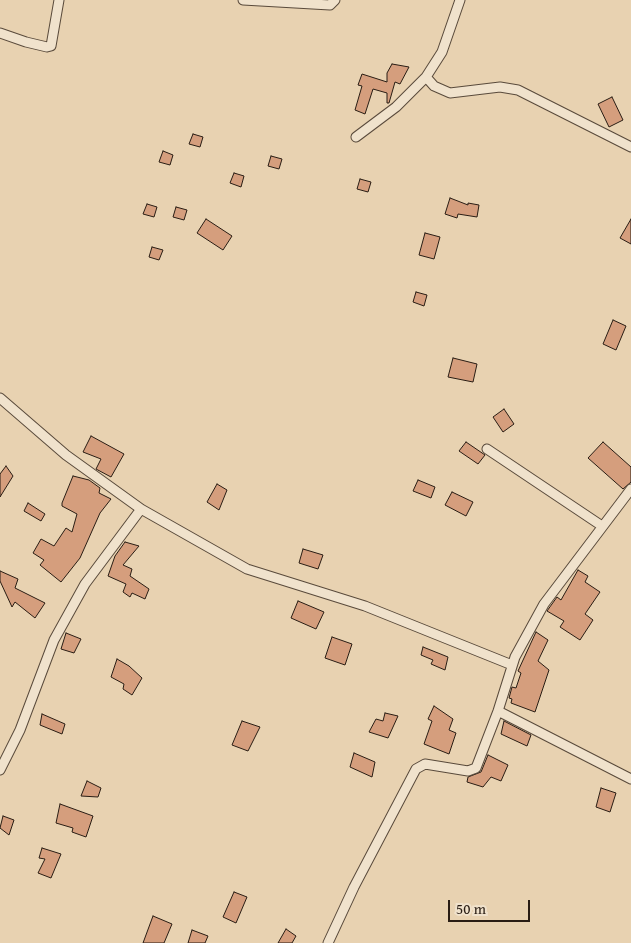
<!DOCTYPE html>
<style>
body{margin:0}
#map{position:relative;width:631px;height:943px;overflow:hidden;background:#e8d2b1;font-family:"Gentium Book Plus",serif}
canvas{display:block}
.scale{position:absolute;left:448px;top:900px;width:82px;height:22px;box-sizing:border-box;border:2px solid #291d14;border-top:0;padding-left:6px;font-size:15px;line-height:18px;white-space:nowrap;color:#291d14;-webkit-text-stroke:4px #f0e2cc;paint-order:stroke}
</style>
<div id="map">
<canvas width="631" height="943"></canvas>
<div class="scale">50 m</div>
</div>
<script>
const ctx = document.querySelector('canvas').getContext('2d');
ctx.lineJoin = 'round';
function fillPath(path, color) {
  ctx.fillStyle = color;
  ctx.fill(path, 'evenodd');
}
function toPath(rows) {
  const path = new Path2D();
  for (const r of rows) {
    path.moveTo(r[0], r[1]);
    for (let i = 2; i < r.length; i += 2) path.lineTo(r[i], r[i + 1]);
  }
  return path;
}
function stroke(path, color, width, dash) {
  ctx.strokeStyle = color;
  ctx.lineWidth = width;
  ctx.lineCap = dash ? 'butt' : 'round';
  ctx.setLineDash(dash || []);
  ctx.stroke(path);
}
const building = toPath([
 [392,64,409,67,400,84,395,82,389,103,387,103,387,93,373,89,365,114,355,110,362,86,358,85,362,74,387,82,387,73,392,64],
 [612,97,623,120,609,127,598,104,612,97],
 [193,134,203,137,200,147,189,144,193,134],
 [163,151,173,155,170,165,159,162,163,151],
 [271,156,282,159,279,169,268,166,271,156],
 [234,173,244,176,241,187,230,183,234,173],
 [360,179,371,182,368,192,357,189,360,179],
 [450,198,468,205,468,203,479,205,477,217,458,214,457,218,445,214,450,198],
 [147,204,157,207,154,217,143,214,147,204],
 [176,207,187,210,184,220,173,217,176,207],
 [206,219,232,236,223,250,197,233,206,219],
 [631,219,631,244,620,238,631,219],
 [425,233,440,237,434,259,419,255,425,233],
 [152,247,163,250,159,260,149,257,152,247],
 [416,292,427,295,424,306,413,302,416,292],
 [613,320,626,326,616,350,603,344,613,320],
 [453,358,477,364,473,382,448,377,453,358],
 [504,409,514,424,503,432,493,417,504,409],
 [91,436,124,454,111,477,96,469,101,459,83,452,91,436],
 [466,442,485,455,478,464,459,451,466,442],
 [603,442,631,467,631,482,623,489,588,458,603,442],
 [6,466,13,476,0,497,0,474,6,466],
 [73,476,89,480,100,488,99,493,111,499,100,513,80,558,61,582,40,565,44,560,33,553,41,539,54,546,66,528,72,532,77,514,62,506,62,503,73,476],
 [418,480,435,487,431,498,413,491,418,480],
 [217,484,227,490,219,510,207,502,217,484],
 [452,492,473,502,466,516,445,505,452,492],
 [28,503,45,514,41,521,24,511,28,503],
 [125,542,139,546,123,565,132,569,130,576,149,589,145,599,132,593,130,597,123,592,126,584,108,576,115,556,125,542],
 [303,549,323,555,318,569,299,563,303,549],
 [578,570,588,576,585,582,600,592,585,614,593,620,580,640,560,627,564,621,547,611,557,597,561,600,578,570],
 [0,571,18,579,15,588,45,603,35,618,15,602,12,607,0,581,0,571],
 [298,601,324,612,316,629,291,618,298,601],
 [536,632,548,640,538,661,549,670,535,712,511,703,512,699,509,698,512,687,516,688,521,673,518,671,536,632],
 [66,633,81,639,74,653,61,649,66,633],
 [332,637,352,644,345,665,325,658,332,637],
 [423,647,448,657,445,670,431,664,433,660,421,655,423,647],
 [117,659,129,666,142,678,132,695,123,689,124,684,111,677,117,659],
 [434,706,453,719,449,730,456,733,449,754,424,744,432,721,428,719,434,706],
 [385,713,398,716,388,738,369,732,376,719,383,721,385,713],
 [42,714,65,724,62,734,40,725,42,714],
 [242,721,260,727,248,751,232,745,242,721],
 [504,721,531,735,527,746,501,734,504,721],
 [354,753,375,762,372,777,350,767,354,753],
 [488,755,508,765,501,781,491,777,483,787,467,782,468,777,481,772,488,755],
 [87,781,101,788,98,797,81,796,87,781],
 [601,788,616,793,610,812,596,807,601,788],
 [60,804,93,816,86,837,72,832,73,828,56,823,60,804],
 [3,816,14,820,9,835,0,828,3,816],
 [42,848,61,854,51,878,38,873,45,859,39,858,42,848],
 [234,892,247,897,236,923,223,917,234,892],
 [153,916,172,924,164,943,143,943,153,916],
 [286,929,296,936,292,943,278,943,286,929],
 [192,930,208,936,205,943,188,943,192,930]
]);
const street = toPath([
 [243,0,330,5,335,0],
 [0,33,26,42,47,47,51,46,59,0],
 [426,77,434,86,450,93,500,87,518,90,631,147],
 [356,137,396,107,426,77,442,52,460,0],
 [0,398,66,455,141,509,247,569,365,606,512,665],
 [487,449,602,526],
 [498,711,631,779],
 [0,770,20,730,54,640,85,584,141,509],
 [328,943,354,887,416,769,425,764,468,771,476,768,498,711,515,657,544,604,631,489]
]);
fillPath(building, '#d59e7d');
stroke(building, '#291d14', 1);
stroke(street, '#594a3b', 11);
stroke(street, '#f0e2cc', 9);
</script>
